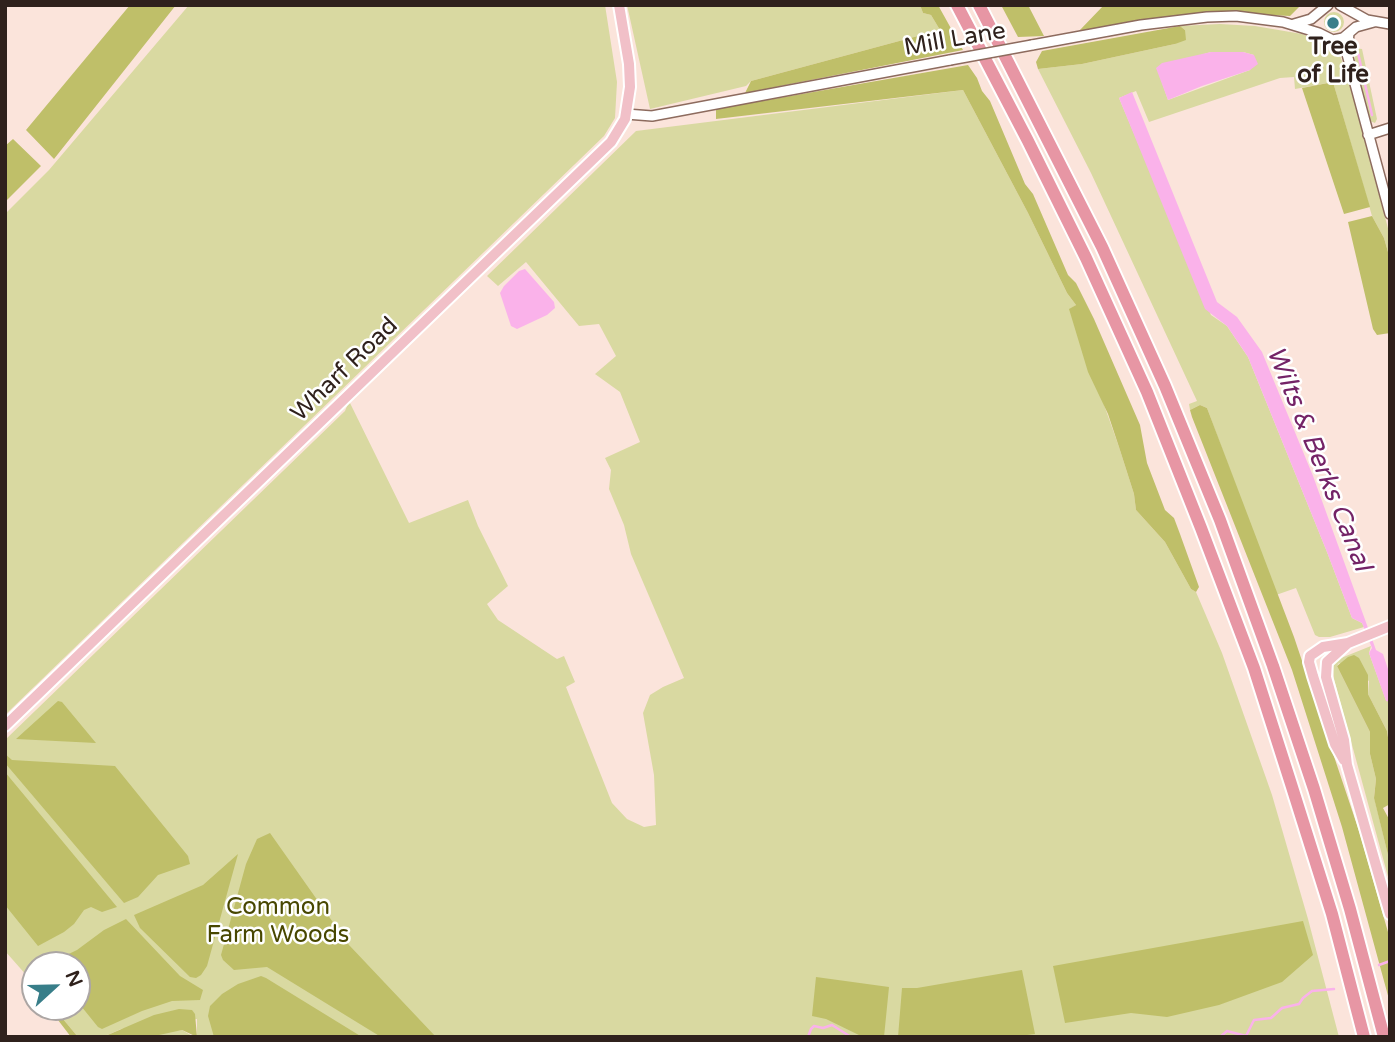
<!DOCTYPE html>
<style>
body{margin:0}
#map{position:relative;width:1395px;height:1042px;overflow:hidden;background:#fbe4db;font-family:"Varela Round",sans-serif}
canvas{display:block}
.frame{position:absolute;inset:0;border:7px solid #2f211c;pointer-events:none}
.north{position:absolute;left:21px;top:951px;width:70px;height:70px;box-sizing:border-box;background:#fff;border:2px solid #aca6a4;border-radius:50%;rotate:68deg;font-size:19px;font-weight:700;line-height:28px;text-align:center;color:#2f211c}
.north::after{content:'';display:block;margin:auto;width:24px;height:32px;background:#387e89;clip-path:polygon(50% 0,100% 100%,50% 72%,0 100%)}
</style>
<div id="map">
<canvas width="1395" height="1042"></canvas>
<div class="frame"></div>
<div class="north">N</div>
</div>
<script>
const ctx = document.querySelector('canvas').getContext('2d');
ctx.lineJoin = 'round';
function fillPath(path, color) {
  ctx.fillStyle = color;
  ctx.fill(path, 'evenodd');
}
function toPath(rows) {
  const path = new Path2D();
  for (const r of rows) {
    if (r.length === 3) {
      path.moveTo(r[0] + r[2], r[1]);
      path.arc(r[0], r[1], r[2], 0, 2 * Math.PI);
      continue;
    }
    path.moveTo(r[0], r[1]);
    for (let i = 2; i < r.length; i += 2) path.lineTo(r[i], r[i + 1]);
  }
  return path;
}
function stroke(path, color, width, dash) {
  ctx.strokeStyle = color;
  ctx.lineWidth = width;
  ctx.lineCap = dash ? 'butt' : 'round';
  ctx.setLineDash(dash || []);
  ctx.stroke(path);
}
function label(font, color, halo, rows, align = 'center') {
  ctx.font = font + ' "Varela Round",sans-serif';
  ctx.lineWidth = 5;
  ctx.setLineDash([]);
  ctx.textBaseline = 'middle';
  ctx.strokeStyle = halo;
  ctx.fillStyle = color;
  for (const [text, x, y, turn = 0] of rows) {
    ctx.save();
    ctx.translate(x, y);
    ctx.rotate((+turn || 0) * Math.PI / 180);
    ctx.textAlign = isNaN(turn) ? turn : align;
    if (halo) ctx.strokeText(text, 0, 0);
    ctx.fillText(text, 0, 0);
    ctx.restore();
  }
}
const green = toPath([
 [189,5,605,5,617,82,615,118,604,136,5,715,5,214,49,170],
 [627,5,920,5,923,13,931,15,940,30,751,81,746,86,650,109],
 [1334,22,10],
 [1220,24,1255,26,1302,34,1315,39,1336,56,1340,55,1351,88,1390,236,1390,259,1384,238,1372,216,1333,82,1295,89,1294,77,1280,78,1149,122,1136,91,1119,98,1211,315,1227,326,1248,357,1327,552,1352,618,1362,623,1364,627,1330,637,1319,637,1315,635,1296,588,1276,595,1207,408,1200,405,1190,410,1189,404,1197,401,1091,173,1038,69,1082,64,1175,44,1185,30,1180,26],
 [1211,52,1243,52,1254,55,1250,70,1168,100,1157,68],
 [1354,48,1362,49,1377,119,1375,123,1370,121,1369,117,1355,62],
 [963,90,1028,213,1067,293,1076,305,1070,309,1119,447,1134,494,1136,510,1165,542,1191,589,1196,592,1222,653,1272,795,1308,919,1339,1037,197,1037,197,1019,121,1029,103,1037,78,1037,53,1007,77,1007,77,965,35,965,35,985,5,951,5,740,345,411,349,401,409,523,468,500,478,526,508,586,487,604,498,620,557,659,564,656,575,682,566,687,612,803,627,819,644,827,656,825,654,775,643,713,650,695,663,687,684,678,631,554,624,525,609,489,611,470,605,458,640,442,620,392,595,374,616,356,599,324,579,326,526,262,498,286,487,276,636,131],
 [1371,646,1369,653,1386,700,1390,702,1390,750,1387,731,1368,694,1369,681,1339,663,1337,666,1370,732,1370,754,1376,779,1374,797,1390,863,1390,884,1334,679,1333,666,1336,660],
 [182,1030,194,1037,150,1037,171,1031]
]);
const forest = toPath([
 [130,5,176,5,54,159,26,130],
 [920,5,938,5,963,50,745,93,751,81,940,30,931,15,923,13],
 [1001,5,1028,5,1044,36,1018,37],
 [1104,5,1301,5,1290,16,1211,12,1079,31],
 [1180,26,1185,30,1186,40,1175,44,1082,64,1038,69,1036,62,1042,51],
 [968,65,977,78,982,91,990,101,1025,184,1033,194,1068,275,1076,283,1094,319,1140,425,1147,463,1165,510,1174,518,1180,534,1199,587,1196,592,1191,589,1165,542,1136,510,1134,494,1119,447,1108,414,1088,372,1069,309,1076,305,1067,293,1028,213,963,90,716,119,716,109],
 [1333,82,1370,207,1344,214,1302,88],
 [13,139,41,166,5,202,5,146],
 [1372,216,1384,238,1390,259,1390,333,1377,335,1373,329,1348,222],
 [1200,405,1207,408,1294,637,1359,831,1390,939,1390,1003,1342,827,1292,670,1192,417,1190,410],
 [1354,655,1359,658,1368,675,1368,694,1387,731,1390,750,1390,804,1383,808,1390,821,1390,863,1374,798,1376,779,1370,754,1370,732,1337,666,1348,657],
 [58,701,62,702,96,743,16,739],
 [5,754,12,760,115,766,188,856,190,864,158,875,138,897,124,903,5,763],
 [5,772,117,907,102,912,91,907,84,910,74,924,64,932,38,946,5,905],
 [270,833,349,945,436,1037,381,1037,267,967,234,970,223,960,221,955,246,864,257,839],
 [238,854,207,966,201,975,196,978,190,977,140,928,134,915,203,885],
 [126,919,180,976,203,990,200,1000,172,1001,142,1011,102,1029,98,1027,77,1001,77,965,51,965,50,963,77,950,104,930],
 [1303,921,1313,955,1282,982,1219,1005,1167,1017,1131,1013,1065,1023,1053,966],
 [1022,970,1035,1034,1011,1037,898,1037,902,988,917,988],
 [261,976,266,978,362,1037,214,1037,208,1016,210,1006,222,994,238,984],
 [816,977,889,987,884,1037,863,1037,826,1019,812,1016],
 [48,1007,53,1007,78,1037,71,1037],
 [179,1009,192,1010,195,1014,197,1037,182,1030,150,1037,103,1037,154,1015]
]);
const water = toPath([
 [1211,52,1243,52,1254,55,1258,64,1250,70,1202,86,1168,100,1156,68,1162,63],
 [1132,92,1217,302,1237,317,1262,352,1313,476,1376,650,1383,654,1390,675,1390,702,1386,701,1369,653,1372,648,1362,623,1352,618,1327,552,1248,357,1227,326,1205,309,1119,98],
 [525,269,554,302,555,308,547,315,517,329,511,326,500,293,504,286,519,271]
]);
const stream = toPath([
 [1358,53,1372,115],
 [1379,965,1390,961],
 [808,1037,811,1029,814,1026,823,1028,832,1025,851,1037],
 [1220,1037,1227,1031,1246,1036,1254,1020,1271,1018,1282,1008,1299,1004,1303,998,1312,991,1334,989]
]);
const minor = toPath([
 [1340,5,1367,20,1390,24],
 [1294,24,1311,19,1328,5],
 [1349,33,1347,54,1390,214],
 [1032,45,1141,25,1207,17,1236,16,1283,22,1319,33,1333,40,1343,38,1356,27,1374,22],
 [626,114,652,116,950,60],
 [1368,135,1390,128]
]);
const major = toPath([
 [1348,643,1327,662,1326,677,1344,740,1347,765,1390,914],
 [5,726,611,142,625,119,630,87,629,64,619,5],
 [1344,760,1335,744,1313,676,1309,662,1310,656,1323,647,1348,643,1390,626]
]);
const highway = toPath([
 [957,5,1028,141,1086,258,1147,392,1201,528,1254,668,1292,787,1332,914,1364,1037],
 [979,5,1102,247,1165,386,1220,520,1273,666,1314,789,1350,909,1384,1037]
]);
const minorBridge = toPath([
 [950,60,1032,45]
]);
const markers = [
 [1333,23,7,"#387e89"]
];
const streetNames = [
 ["Mill Lane",955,40,-10],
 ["Wharf Road",345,370,-44]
];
const poiNames = [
 ["Tree",1333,48],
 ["of Life",1333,76]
];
const parkNames = [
 ["Common",278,908],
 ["Farm Woods",278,936]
];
const waterNames = [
 ["Wilts & Berks Canal",1318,459,68]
];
fillPath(green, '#d9d9a1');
fillPath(forest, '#bfbf69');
fillPath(water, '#fab2ea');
stroke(stream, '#fab2ea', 2.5);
stroke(minor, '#8d6b5e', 12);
stroke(major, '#fff', 14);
stroke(highway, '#fff', 16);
stroke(minor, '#fff', 9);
stroke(major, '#f1c0c8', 10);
stroke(highway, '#e796a4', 12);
stroke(minorBridge, '#8d6b5e', 12, []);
stroke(minorBridge, '#fff', 9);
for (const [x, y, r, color] of markers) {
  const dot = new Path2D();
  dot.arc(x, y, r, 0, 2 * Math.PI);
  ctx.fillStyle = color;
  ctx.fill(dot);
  stroke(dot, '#fff', 2.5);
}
label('24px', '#2f211c', '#fff', streetNames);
label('bold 24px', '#2f211c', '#fff', poiNames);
label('24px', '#484700', '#fff', parkNames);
label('italic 26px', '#742367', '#fff', waterNames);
</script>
